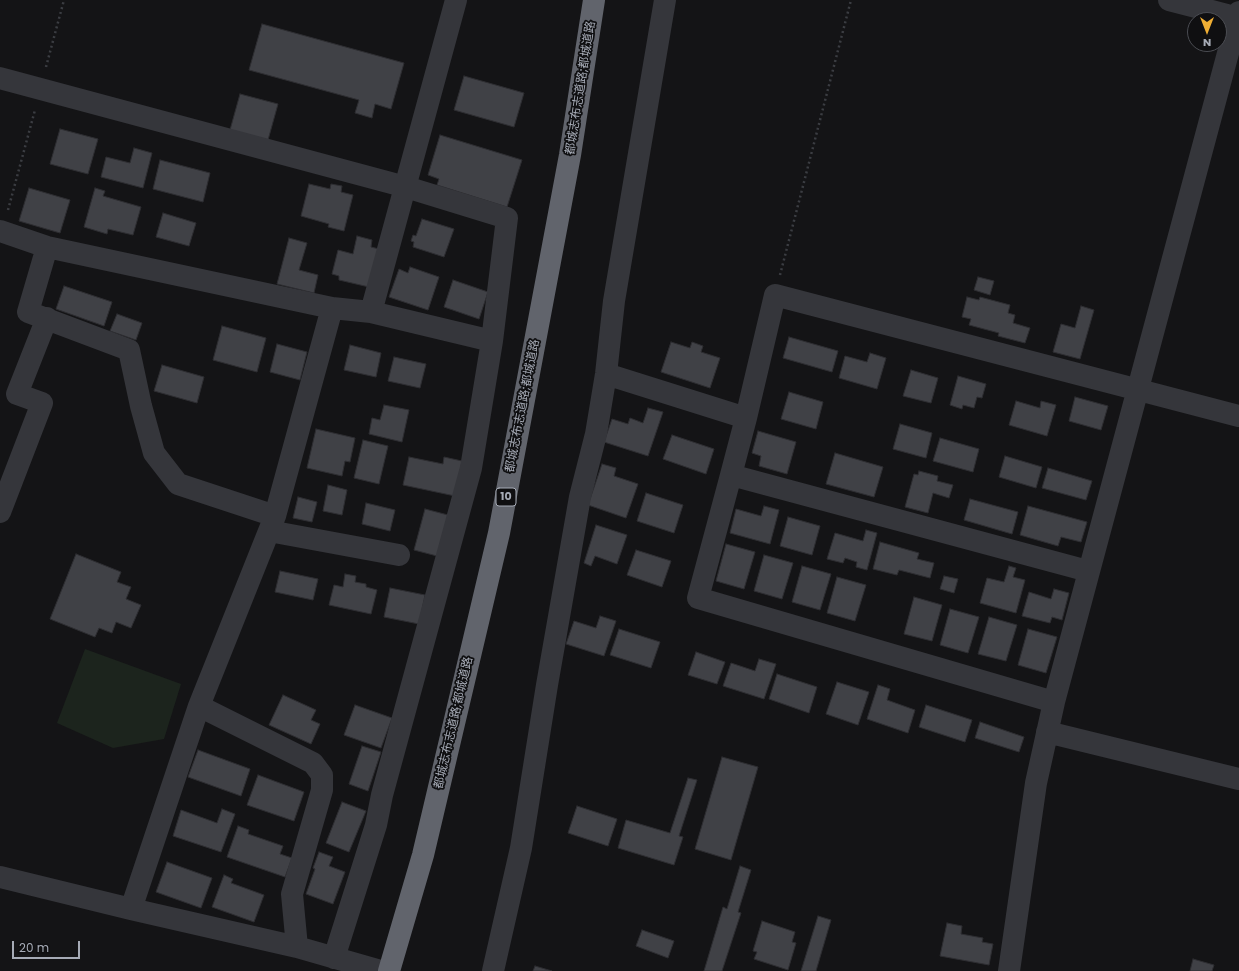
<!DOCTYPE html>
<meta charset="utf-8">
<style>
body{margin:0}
#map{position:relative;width:1239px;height:971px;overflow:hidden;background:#141416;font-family:Poppins,sans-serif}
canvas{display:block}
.north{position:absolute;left:1187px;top:12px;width:40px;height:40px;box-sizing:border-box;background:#0f0f11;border:1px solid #4b4d53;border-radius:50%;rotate:180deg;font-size:11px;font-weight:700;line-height:16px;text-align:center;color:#a6abb6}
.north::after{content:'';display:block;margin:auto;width:14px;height:18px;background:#efae34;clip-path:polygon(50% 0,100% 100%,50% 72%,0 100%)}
.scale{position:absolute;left:12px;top:941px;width:68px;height:18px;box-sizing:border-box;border:2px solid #a6abb6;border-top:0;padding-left:5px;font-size:12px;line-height:14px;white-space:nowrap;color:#a6abb6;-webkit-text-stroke:3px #0f0f11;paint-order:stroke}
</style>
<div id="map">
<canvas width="1239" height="971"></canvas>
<div class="north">N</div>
<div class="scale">20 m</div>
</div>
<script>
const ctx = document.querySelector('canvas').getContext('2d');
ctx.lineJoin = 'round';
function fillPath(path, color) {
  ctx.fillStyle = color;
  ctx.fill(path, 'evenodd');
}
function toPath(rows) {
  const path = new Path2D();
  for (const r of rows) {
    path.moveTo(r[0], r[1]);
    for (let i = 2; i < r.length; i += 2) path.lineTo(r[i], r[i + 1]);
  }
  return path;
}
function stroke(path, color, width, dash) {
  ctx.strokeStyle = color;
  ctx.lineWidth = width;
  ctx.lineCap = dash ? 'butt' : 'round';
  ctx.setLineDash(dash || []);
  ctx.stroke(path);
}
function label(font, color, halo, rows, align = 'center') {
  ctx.font = font + ' Poppins,"Noto Sans JP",sans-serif';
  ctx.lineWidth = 3.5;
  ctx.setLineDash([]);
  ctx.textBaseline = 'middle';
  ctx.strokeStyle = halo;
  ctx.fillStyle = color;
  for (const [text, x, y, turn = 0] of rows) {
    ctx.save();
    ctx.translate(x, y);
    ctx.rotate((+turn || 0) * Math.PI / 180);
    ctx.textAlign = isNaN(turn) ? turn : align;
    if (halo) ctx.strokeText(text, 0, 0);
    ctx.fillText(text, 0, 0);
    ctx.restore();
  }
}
const green = toPath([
 [85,649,181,684,164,739,113,748,57,723]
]);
const building = toPath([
 [262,24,404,63,391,109,375,104,372,118,355,113,359,100,249,70,262,24],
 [464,76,524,93,514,127,454,110,464,76],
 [240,94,278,104,268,140,230,130,240,94],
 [60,129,98,139,88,174,50,164,60,129],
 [440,135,522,160,507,207,437,185,439,179,428,175,440,135],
 [134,148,152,153,143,188,101,177,106,157,130,163,134,148],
 [160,160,210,173,203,202,153,189,160,160],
 [309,184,330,189,331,184,342,186,341,192,353,195,344,231,328,227,329,224,301,216,309,184],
 [29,188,70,200,60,233,19,221,29,188],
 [95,188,105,191,103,196,141,207,133,235,108,229,107,234,84,227,95,188],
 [163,213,196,223,189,246,156,237,163,213],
 [422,219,454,229,444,257,413,247,414,242,411,241,413,235,416,236,422,219],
 [357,236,372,240,371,247,379,249,369,287,339,280,339,276,332,274,338,250,353,254,357,236],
 [289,238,307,243,299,270,318,275,314,293,277,284,289,238],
 [410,267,439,277,428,310,389,297,399,269,408,273,410,267],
 [978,277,994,281,990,295,974,290,978,277],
 [453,280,488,292,479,319,444,307,453,280],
 [64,286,112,302,104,326,56,309,64,286],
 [967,297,979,300,980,297,1010,305,1008,313,1015,315,1013,323,1030,328,1025,343,998,336,999,333,969,325,971,319,962,317,967,297],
 [1081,306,1094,310,1080,359,1053,352,1061,324,1075,328,1081,306],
 [117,314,142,323,136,340,110,331,117,314],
 [222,326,266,338,257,372,213,360,222,326],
 [789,337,838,351,832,372,783,358,789,337],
 [671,342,690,348,692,342,703,346,701,352,720,358,710,388,661,372,671,342],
 [277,344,307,352,300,380,270,372,277,344],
 [350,345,381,353,376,377,344,370,350,345],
 [870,353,886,358,877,389,839,378,845,356,867,362,870,353],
 [394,357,426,364,420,388,388,381,394,357],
 [162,365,204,377,197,403,154,391,162,365],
 [911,370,938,378,931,403,903,396,911,370],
 [958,376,986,384,982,398,977,397,974,408,963,405,962,409,950,405,958,376],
 [789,392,823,402,816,429,781,419,789,392],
 [1075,397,1108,406,1101,430,1069,421,1075,397],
 [1016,401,1040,408,1041,401,1056,405,1047,436,1009,425,1016,401],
 [384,405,409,410,402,442,369,434,372,418,380,420,384,405],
 [648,408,663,412,648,456,604,442,612,419,628,424,630,418,643,423,648,408],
 [900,424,932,433,926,458,893,449,900,424],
 [316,429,355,438,350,462,345,461,342,476,307,468,316,429],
 [758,431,796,442,787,474,759,466,761,456,752,453,758,431],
 [672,435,714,449,706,474,663,459,672,435],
 [940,438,979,449,973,472,933,461,940,438],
 [363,440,388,446,379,484,354,478,363,440],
 [835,453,883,467,874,497,826,484,835,453],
 [1005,456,1042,467,1036,488,999,477,1005,456],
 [409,457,443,464,444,457,462,461,455,496,403,485,409,457],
 [602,464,616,468,614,476,638,484,626,518,588,505,602,464],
 [1048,468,1092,481,1086,500,1042,488,1048,468],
 [919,471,938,476,937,481,953,485,949,498,933,493,928,513,905,507,914,474,918,475,919,471],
 [328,485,347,490,342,515,323,511,328,485],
 [646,493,683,505,674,533,637,521,646,493],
 [298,497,317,502,312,522,293,518,298,497],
 [970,499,1018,512,1012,534,964,520,970,499],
 [366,503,395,510,390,531,362,524,366,503],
 [764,506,779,510,770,544,730,533,736,509,761,516,764,506],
 [1028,506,1087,522,1081,542,1061,537,1058,546,1020,535,1028,506],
 [425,509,448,515,437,556,414,550,425,509],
 [788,517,820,526,812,555,780,546,788,517],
 [596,525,627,535,617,564,595,556,591,566,584,563,596,525],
 [866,530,877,533,867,570,856,567,857,562,845,558,843,563,827,559,835,533,863,541,866,530],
 [880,542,919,553,917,559,934,563,930,578,899,570,897,575,873,569,880,542],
 [726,544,755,552,744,589,716,581,726,544],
 [636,550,671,561,662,587,627,575,636,550],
 [76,554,121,572,117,582,131,587,126,599,141,605,131,628,116,622,112,633,99,628,95,637,50,619,76,554],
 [764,555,793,563,782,599,754,591,764,555],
 [802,566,831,574,820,610,792,602,802,566],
 [1009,566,1016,568,1013,577,1025,580,1016,613,980,603,987,578,1004,582,1009,566],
 [280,571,318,579,313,600,275,592,280,571],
 [345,574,356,576,355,582,366,584,366,587,377,590,371,614,329,605,334,585,343,587,345,574],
 [944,576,958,579,954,593,940,589,944,576],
 [837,577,866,585,855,621,827,613,837,577],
 [390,588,425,595,419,624,384,617,390,588],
 [1054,589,1069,593,1062,620,1052,617,1050,623,1022,616,1029,592,1051,599,1054,589],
 [914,597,942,605,932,641,904,634,914,597],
 [950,609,979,617,968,653,940,645,950,609],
 [600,616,616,621,604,656,566,644,574,621,596,628,600,616],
 [989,617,1017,625,1006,661,978,654,989,617],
 [619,629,660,642,651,668,610,655,619,629],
 [1028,629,1057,637,1046,673,1018,665,1028,629],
 [696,652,725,662,717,684,688,675,696,652],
 [759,659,776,664,764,699,723,686,731,663,755,671,759,659],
 [777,674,817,687,809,713,769,699,777,674],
 [837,682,869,692,858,725,826,714,837,682],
 [878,685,890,689,887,700,915,710,908,733,867,719,878,685],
 [283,695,316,710,311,720,320,724,311,744,269,725,283,695],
 [355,705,392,718,381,748,344,735,355,705],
 [926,705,972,720,965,742,919,727,926,705],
 [980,722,1024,737,1019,752,975,738,980,722],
 [362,746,381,752,368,791,349,784,362,746],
 [198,750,250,769,241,796,188,777,198,750],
 [722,757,758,767,731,860,695,849,722,757],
 [258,775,304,792,294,821,247,805,258,775],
 [688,778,697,780,679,836,683,837,674,865,618,848,626,820,670,833,688,778],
 [342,802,366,811,349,852,326,843,342,802],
 [577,806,617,819,608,846,568,833,577,806],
 [222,809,235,814,221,852,173,836,181,810,217,823,222,809],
 [238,826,249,830,248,834,283,846,280,854,292,858,285,877,227,857,238,826],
 [319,852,333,857,329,866,345,872,333,904,306,894,315,869,313,868,319,852],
 [167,862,212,878,201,908,156,892,167,862],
 [740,866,751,870,738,912,741,913,722,971,704,971,723,907,727,909,740,866],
 [224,875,233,879,231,883,264,895,254,922,212,907,224,875],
 [818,916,831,920,816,971,801,971,818,916],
 [762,921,795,932,792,942,796,943,788,970,754,959,757,952,753,951,762,921],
 [947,923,962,926,961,934,983,938,982,942,993,944,989,965,940,956,947,923],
 [642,930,674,941,668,958,636,946,642,930],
 [1193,959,1214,965,1212,971,1190,971,1193,959],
 [535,966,552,971,533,971,535,966]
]);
const path = toPath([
 [46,67,64,0],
 [8,210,35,110],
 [780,275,851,0]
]);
const minor = toPath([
 [1169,0,1239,18],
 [0,78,406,187,507,218,492,341,471,468,382,795,376,825,334,958],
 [0,231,47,247,332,308],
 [47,247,28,312,129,350,141,406,154,453,178,484,275,516],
 [371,312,492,341],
 [606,374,746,418],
 [731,475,698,598,1054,702],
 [0,512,42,403,17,394,47,318],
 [269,531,399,555],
 [1088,571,731,475,746,418,775,295,1239,416],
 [199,706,313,763,322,775,322,790,292,894,297,947],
 [1047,732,1239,779],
 [0,877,131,909,297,947,381,971],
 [131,909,199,706,275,516,332,308,371,312,456,0],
 [493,971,521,848,547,685,580,497,596,434,606,374,614,301,665,0],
 [1009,971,1036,783,1054,702,1239,12]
]);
const motorway = toPath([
 [389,971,423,855,499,533,570,155,594,0]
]);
const shields = [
 [506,497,20]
];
const shieldNames = [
 ["10",506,497]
];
const streetNames = [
 ["都城志布志道路;都城道路",581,88,-81],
 ["都城志布志道路;都城道路",523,406,-79],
 ["都城志布志道路;都城道路",454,723,-77]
];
fillPath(green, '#1c241d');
fillPath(building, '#404146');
stroke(building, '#2e2e32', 1);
stroke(path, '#3b3d42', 2.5, [2, 3]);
stroke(minor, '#35363b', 22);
stroke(motorway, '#61646c', 22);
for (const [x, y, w] of shields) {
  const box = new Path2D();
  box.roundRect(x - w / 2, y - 9, w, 18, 3);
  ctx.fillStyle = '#0f0f11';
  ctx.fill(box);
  stroke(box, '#a6abb6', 1);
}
label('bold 11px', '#a6abb6', null, shieldNames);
label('12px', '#a6abb6', '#0f0f11', streetNames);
</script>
